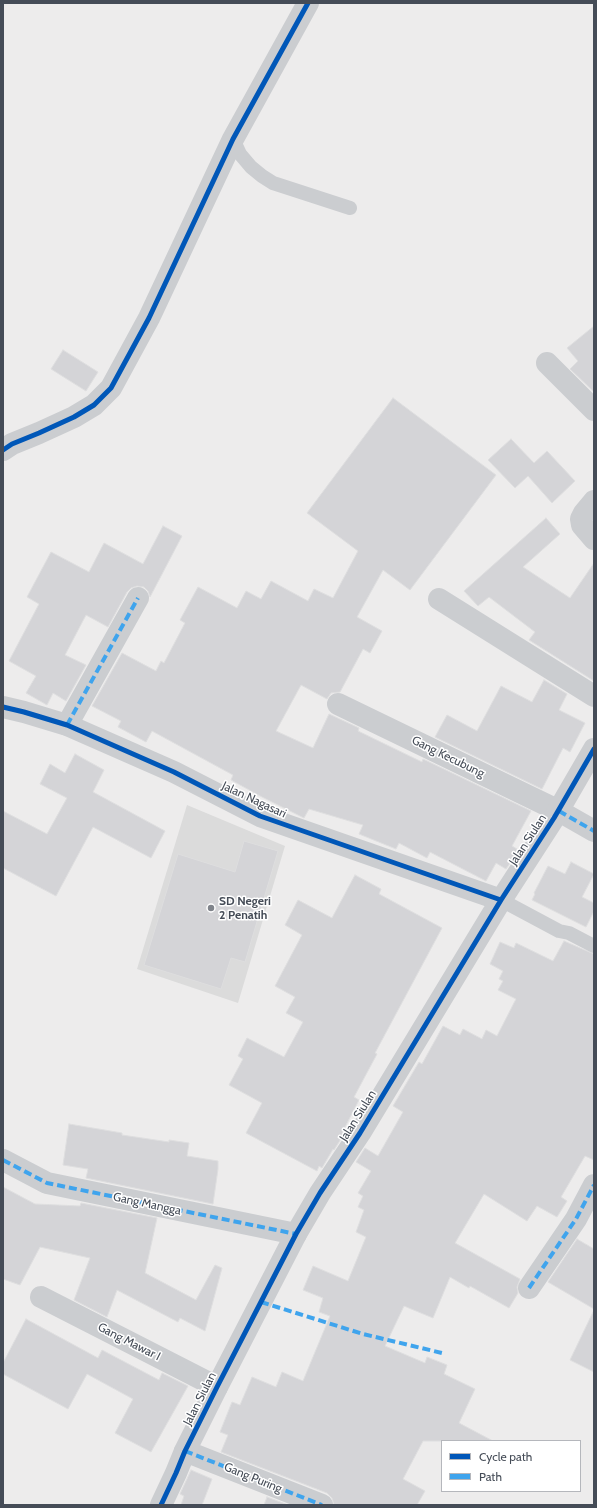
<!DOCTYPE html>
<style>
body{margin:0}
#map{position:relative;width:597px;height:1508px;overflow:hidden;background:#edecec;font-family:Cabin,sans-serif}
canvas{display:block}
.frame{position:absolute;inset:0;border:4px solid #454c57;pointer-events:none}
.legend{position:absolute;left:441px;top:1440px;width:140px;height:52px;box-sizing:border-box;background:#fff;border:1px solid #b5b7bc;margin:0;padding:5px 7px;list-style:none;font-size:12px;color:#454c57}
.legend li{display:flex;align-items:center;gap:8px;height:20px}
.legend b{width:20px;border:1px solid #b5b7bc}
</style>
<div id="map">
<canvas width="597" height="1508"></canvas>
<div class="frame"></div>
<ul class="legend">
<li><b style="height:5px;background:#0057b8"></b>Cycle path</li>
<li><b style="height:5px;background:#3fa4ed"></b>Path</li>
</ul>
</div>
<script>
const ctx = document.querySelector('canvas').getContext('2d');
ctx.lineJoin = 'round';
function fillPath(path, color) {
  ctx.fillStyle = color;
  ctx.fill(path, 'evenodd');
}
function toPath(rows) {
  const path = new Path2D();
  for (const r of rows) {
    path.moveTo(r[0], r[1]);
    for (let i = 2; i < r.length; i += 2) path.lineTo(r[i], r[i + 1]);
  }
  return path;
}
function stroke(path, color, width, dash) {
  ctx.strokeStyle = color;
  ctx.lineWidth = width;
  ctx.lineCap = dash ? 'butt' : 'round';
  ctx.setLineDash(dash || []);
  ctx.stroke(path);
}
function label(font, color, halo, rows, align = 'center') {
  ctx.font = font + ' Cabin,sans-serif';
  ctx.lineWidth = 3;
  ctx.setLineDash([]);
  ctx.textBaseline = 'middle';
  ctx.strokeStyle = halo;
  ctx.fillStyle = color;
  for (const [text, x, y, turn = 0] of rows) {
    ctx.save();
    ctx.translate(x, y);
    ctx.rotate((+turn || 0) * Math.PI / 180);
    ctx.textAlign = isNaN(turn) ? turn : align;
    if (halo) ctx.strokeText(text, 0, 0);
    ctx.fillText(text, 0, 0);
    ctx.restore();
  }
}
const education = toPath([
 [187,805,285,846,238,1003,137,969]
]);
const building = toPath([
 [594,326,594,392,570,369,578,361,567,348,594,326],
 [63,350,98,372,86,391,51,369,63,350],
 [393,398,496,475,410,590,383,570,357,617,382,631,370,653,363,649,340,692,331,693,327,699,301,685,276,731,313,748,329,714,359,728,358,731,422,762,423,759,531,811,512,846,517,849,515,856,506,869,496,863,486,881,430,852,427,858,399,843,396,849,359,834,363,825,309,809,304,818,262,797,231,780,233,775,152,731,146,742,118,727,121,721,92,706,122,653,156,671,161,661,164,663,185,623,180,620,198,587,237,608,246,591,261,599,271,581,308,601,314,589,333,598,358,551,307,513,393,398],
 [511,439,534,463,547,451,575,481,552,503,528,476,515,488,488,460,511,439],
 [546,518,560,534,523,567,570,598,594,563,594,681,529,640,535,632,489,597,478,606,464,591,546,518],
 [163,526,182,536,150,597,148,591,144,587,137,586,131,588,127,592,108,627,86,615,65,655,86,665,66,701,53,693,47,705,26,693,36,676,9,661,39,604,27,597,51,552,89,572,104,543,143,564,163,526],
 [544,680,567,694,559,710,585,723,570,752,563,748,542,789,435,737,447,715,477,731,501,686,532,702,544,680],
 [75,754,104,770,93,792,165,831,151,858,93,827,56,896,3,868,3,811,47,834,67,798,40,784,50,764,65,773,75,754],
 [244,841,278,851,245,962,231,958,221,989,144,965,178,854,235,872,244,841],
 [571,862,594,874,582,897,594,903,594,911,586,927,532,900,535,894,534,893,548,866,565,874,571,862],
 [355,875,381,889,379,894,442,928,375,1053,377,1054,354,1097,359,1100,342,1133,344,1134,334,1150,333,1149,322,1168,319,1166,317,1171,246,1133,262,1103,229,1085,243,1059,238,1056,247,1038,284,1057,303,1022,286,1013,295,997,275,986,302,935,285,925,298,900,332,918,355,875],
 [564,941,594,954,594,1160,585,1156,561,1197,567,1201,557,1217,537,1206,527,1221,484,1194,455,1243,520,1279,517,1287,518,1293,509,1308,470,1286,469,1288,450,1277,433,1318,404,1306,385,1346,425,1363,427,1357,447,1365,444,1374,475,1389,459,1423,493,1441,423,1441,403,1479,425,1491,417,1505,334,1505,332,1498,327,1493,221,1452,228,1435,220,1432,232,1402,240,1405,252,1377,276,1387,282,1372,303,1381,330,1316,319,1312,323,1298,303,1290,313,1266,348,1281,366,1237,356,1232,364,1210,358,1207,363,1196,358,1193,371,1171,356,1162,365,1148,378,1156,403,1112,393,1106,419,1062,422,1064,443,1026,460,1035,463,1029,482,1039,486,1030,497,1036,516,999,498,990,503,981,499,979,503,971,490,964,500,942,514,948,516,943,553,961,564,941],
 [69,1124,122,1133,122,1135,169,1142,169,1140,189,1143,187,1156,218,1161,218,1169,213,1204,86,1178,88,1169,63,1165,69,1124],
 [3,1187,35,1204,80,1206,81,1203,157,1218,145,1273,196,1300,215,1265,222,1268,205,1331,180,1318,178,1322,117,1290,107,1317,74,1300,90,1258,40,1247,20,1285,3,1279,3,1187],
 [577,1239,594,1249,594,1309,548,1282,577,1239],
 [594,1310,594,1372,570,1360,594,1310],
 [26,1319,98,1358,102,1350,159,1380,162,1373,188,1386,151,1452,115,1433,133,1399,87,1374,68,1409,3,1374,3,1363,26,1319],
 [191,1470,212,1479,202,1505,181,1505,184,1496,180,1494,191,1470],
 [267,1497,288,1505,264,1505,267,1497]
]);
const service = toPath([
 [233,139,240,154,251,167,262,176,273,183,350,208],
 [501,900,559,931,569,933,594,946]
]);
const minor = toPath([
 [547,363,594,410],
 [3,450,12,444,39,433,74,417,94,405,111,388,149,318,233,139,308,3],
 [594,501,584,513,581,519,582,525,594,539],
 [439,599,594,696],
 [338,704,559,811,594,831],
 [67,725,138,598],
 [3,1160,47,1183,296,1234],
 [529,1288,576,1219,594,1185],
 [41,1297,217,1387],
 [185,1451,322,1505]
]);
const tertiary = toPath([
 [3,707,24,712,67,725,174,772,260,816,501,900],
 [161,1505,176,1473,185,1451,217,1387,296,1234,320,1193,360,1133,501,900,554,818,594,749]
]);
const quiet = toPath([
 [67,725,138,598],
 [559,811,594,831],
 [3,1160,47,1183,296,1234],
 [529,1288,576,1219,594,1185],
 [261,1302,363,1334,442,1353],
 [185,1451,322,1505]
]);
const cycleway = toPath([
 [3,450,12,444,39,433,74,417,94,405,111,388,149,318,233,139,308,3],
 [3,707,24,712,67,725,174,772,260,816,501,900],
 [161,1505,176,1473,185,1451,217,1387,296,1234,320,1193,360,1133,501,900,554,818,594,749]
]);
const markers = [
 [211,908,4,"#80848b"]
];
const streetNames = [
 ["Gang Kecubung",448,757,26],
 ["Jalan Nagasari",254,800,25],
 ["Jalan Siulan",528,840,-57],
 ["Jalan Siulan",358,1116,-58],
 ["Gang Mangga",147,1204,12],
 ["Gang Mawar I",129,1342,27],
 ["Jalan Siulan",200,1399,-63],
 ["Gang Puring",253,1478,22]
];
const poiNames = [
 ["SD Negeri",219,901],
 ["2 Penatih",219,915]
];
fillPath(education, '#dbdbdb');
fillPath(building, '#d4d4d7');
stroke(building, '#dededf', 1);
stroke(service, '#cbcdd0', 14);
stroke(minor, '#cbcdd0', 22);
stroke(tertiary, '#cbcdd0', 22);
stroke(quiet, '#3fa4ed', 4, [8, 4]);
stroke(cycleway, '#0057b8', 5);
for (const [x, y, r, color] of markers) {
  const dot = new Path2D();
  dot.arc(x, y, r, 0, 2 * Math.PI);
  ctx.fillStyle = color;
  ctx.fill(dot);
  stroke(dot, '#fff', 1.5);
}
label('12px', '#454c57', '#fff', streetNames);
label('bold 12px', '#454c57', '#fff', poiNames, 'left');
</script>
